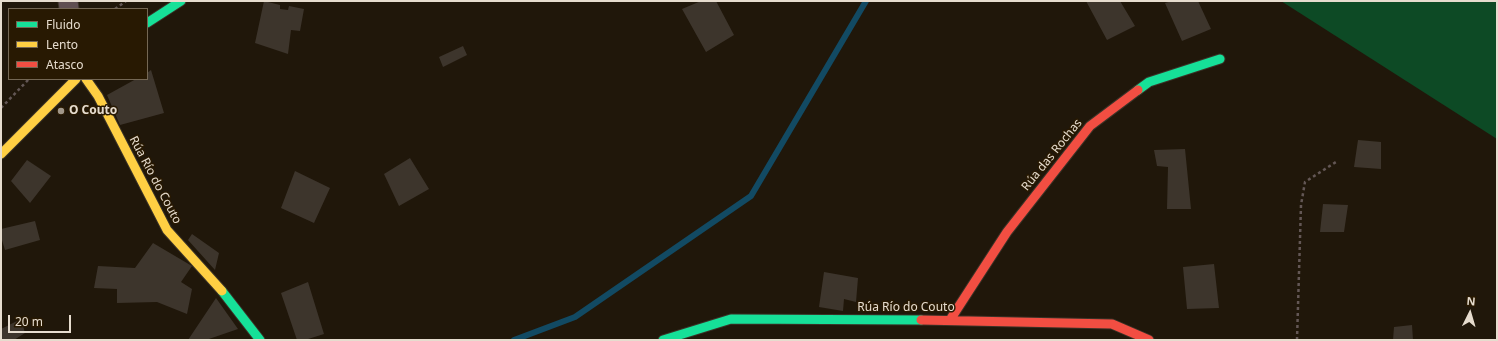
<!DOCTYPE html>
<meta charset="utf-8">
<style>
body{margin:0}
#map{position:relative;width:1498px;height:341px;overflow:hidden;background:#20170a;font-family:"Noto Sans",sans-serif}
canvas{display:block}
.frame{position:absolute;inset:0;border:2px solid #e6dcce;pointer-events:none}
.legend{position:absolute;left:8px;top:8px;width:140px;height:72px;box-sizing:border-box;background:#281902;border:1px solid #746754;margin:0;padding:5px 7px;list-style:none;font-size:12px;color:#e6dcce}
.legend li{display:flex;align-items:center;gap:8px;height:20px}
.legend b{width:20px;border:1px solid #746754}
.north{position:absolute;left:1450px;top:293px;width:40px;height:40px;-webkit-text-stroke:3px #281902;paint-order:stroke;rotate:5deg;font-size:11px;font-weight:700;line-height:16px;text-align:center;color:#e6dcce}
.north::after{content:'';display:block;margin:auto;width:14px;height:18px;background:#e6dcce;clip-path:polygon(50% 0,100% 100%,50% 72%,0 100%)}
.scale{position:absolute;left:8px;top:315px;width:63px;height:18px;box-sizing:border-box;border:2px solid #e6dcce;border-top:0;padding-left:5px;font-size:12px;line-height:14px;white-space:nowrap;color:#e6dcce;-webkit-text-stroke:3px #281902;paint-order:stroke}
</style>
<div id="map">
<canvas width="1498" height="341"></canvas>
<div class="frame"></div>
<ul class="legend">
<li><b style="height:5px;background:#16e098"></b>Fluido</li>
<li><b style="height:5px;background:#ffcf43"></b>Lento</li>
<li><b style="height:5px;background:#f24e42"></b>Atasco</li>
</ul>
<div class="north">N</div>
<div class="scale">20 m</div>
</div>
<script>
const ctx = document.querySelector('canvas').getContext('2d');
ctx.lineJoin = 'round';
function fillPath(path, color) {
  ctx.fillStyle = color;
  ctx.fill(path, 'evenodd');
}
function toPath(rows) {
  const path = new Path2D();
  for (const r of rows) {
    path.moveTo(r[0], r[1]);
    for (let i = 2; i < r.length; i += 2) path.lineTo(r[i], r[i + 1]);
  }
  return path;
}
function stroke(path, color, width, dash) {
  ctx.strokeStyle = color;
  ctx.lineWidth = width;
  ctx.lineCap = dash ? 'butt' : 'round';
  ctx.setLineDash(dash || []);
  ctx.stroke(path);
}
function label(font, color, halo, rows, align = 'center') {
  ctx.font = font + ' "Noto Sans",sans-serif';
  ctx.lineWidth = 3;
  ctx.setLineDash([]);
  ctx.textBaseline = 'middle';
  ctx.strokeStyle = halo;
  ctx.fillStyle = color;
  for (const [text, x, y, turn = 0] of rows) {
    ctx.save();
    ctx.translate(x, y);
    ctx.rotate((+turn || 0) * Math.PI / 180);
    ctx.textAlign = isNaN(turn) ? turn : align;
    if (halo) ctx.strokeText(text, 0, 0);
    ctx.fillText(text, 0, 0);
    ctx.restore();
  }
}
const forest = toPath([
 [1281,1,1497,1,1497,139]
]);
const stream = toPath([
 [514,340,575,317,751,196,866,1]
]);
const building = toPath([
 [264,1,280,5,280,9,288,10,289,6,304,9,300,31,291,30,288,54,255,43],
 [701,1,716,1,734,35,706,52,682,9],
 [1086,1,1120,1,1135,26,1107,40],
 [1172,1,1198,1,1211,29,1182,41,1165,3],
 [463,46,467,55,443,67,439,57],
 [151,70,164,113,120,125,107,95,136,79,147,79,147,73],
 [1358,140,1381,142,1381,169,1354,167],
 [1185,149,1191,209,1167,209,1168,167,1157,166,1154,150],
 [410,158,429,189,399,206,384,174],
 [27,160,51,176,30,203,11,181],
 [295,171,330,188,314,223,281,208],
 [1323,204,1348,205,1344,232,1320,232],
 [35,221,40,240,5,250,1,237,1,229],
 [192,234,219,253,215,270,188,240],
 [153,243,192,266,181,282,192,289,187,314,157,302,117,303,117,289,94,288,98,266,135,268],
 [1214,264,1219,308,1187,309,1183,267],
 [824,272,858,278,856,302,844,299,843,311,819,307],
 [308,282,324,334,305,340,297,340,281,293],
 [216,298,238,329,206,340,188,340],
 [21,319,25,333,14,340,1,340,1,329],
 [1412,325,1413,340,1393,340,1394,327]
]);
const path = toPath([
 [115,9,126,1],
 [1,108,29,79],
 [1297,340,1301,205,1305,182,1336,162]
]);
const street = toPath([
 [68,1,69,9]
]);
const fast = toPath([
 [147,23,181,1],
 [1138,90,1149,82,1220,59],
 [222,291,260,340],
 [663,340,731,319,921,320]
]);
const slow = toPath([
 [86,79,98,96,167,230,222,291],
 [1,154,76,79]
]);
const jam = toPath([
 [921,320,1112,324,1149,340],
 [950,320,1007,232,1090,126,1138,90]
]);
const markers = [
 [61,111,4,"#a19789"]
];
const poiNames = [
 ["O Couto",69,111]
];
const streetNames = [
 ["Rúa das Rochas",1052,155,-51],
 ["Rúa Río do Couto",155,180,62],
 ["Rúa Río do Couto",906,308]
];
fillPath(forest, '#0d4a25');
stroke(stream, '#124a63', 6);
fillPath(building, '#3d352c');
stroke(street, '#3a3227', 21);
stroke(fast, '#3a3227', 11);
stroke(slow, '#3a3227', 11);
stroke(jam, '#3a3227', 11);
stroke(path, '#635755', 2.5, [3, 3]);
stroke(street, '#604f51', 19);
stroke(fast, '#16e098', 9);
stroke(slow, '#ffcf43', 9);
stroke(jam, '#f24e42', 9);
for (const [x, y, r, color] of markers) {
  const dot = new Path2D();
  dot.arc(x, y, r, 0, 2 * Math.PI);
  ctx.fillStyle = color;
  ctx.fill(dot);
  stroke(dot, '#281902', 1.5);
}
label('bold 12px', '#e6dcce', '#281902', poiNames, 'left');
label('12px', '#e6dcce', '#281902', streetNames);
</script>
